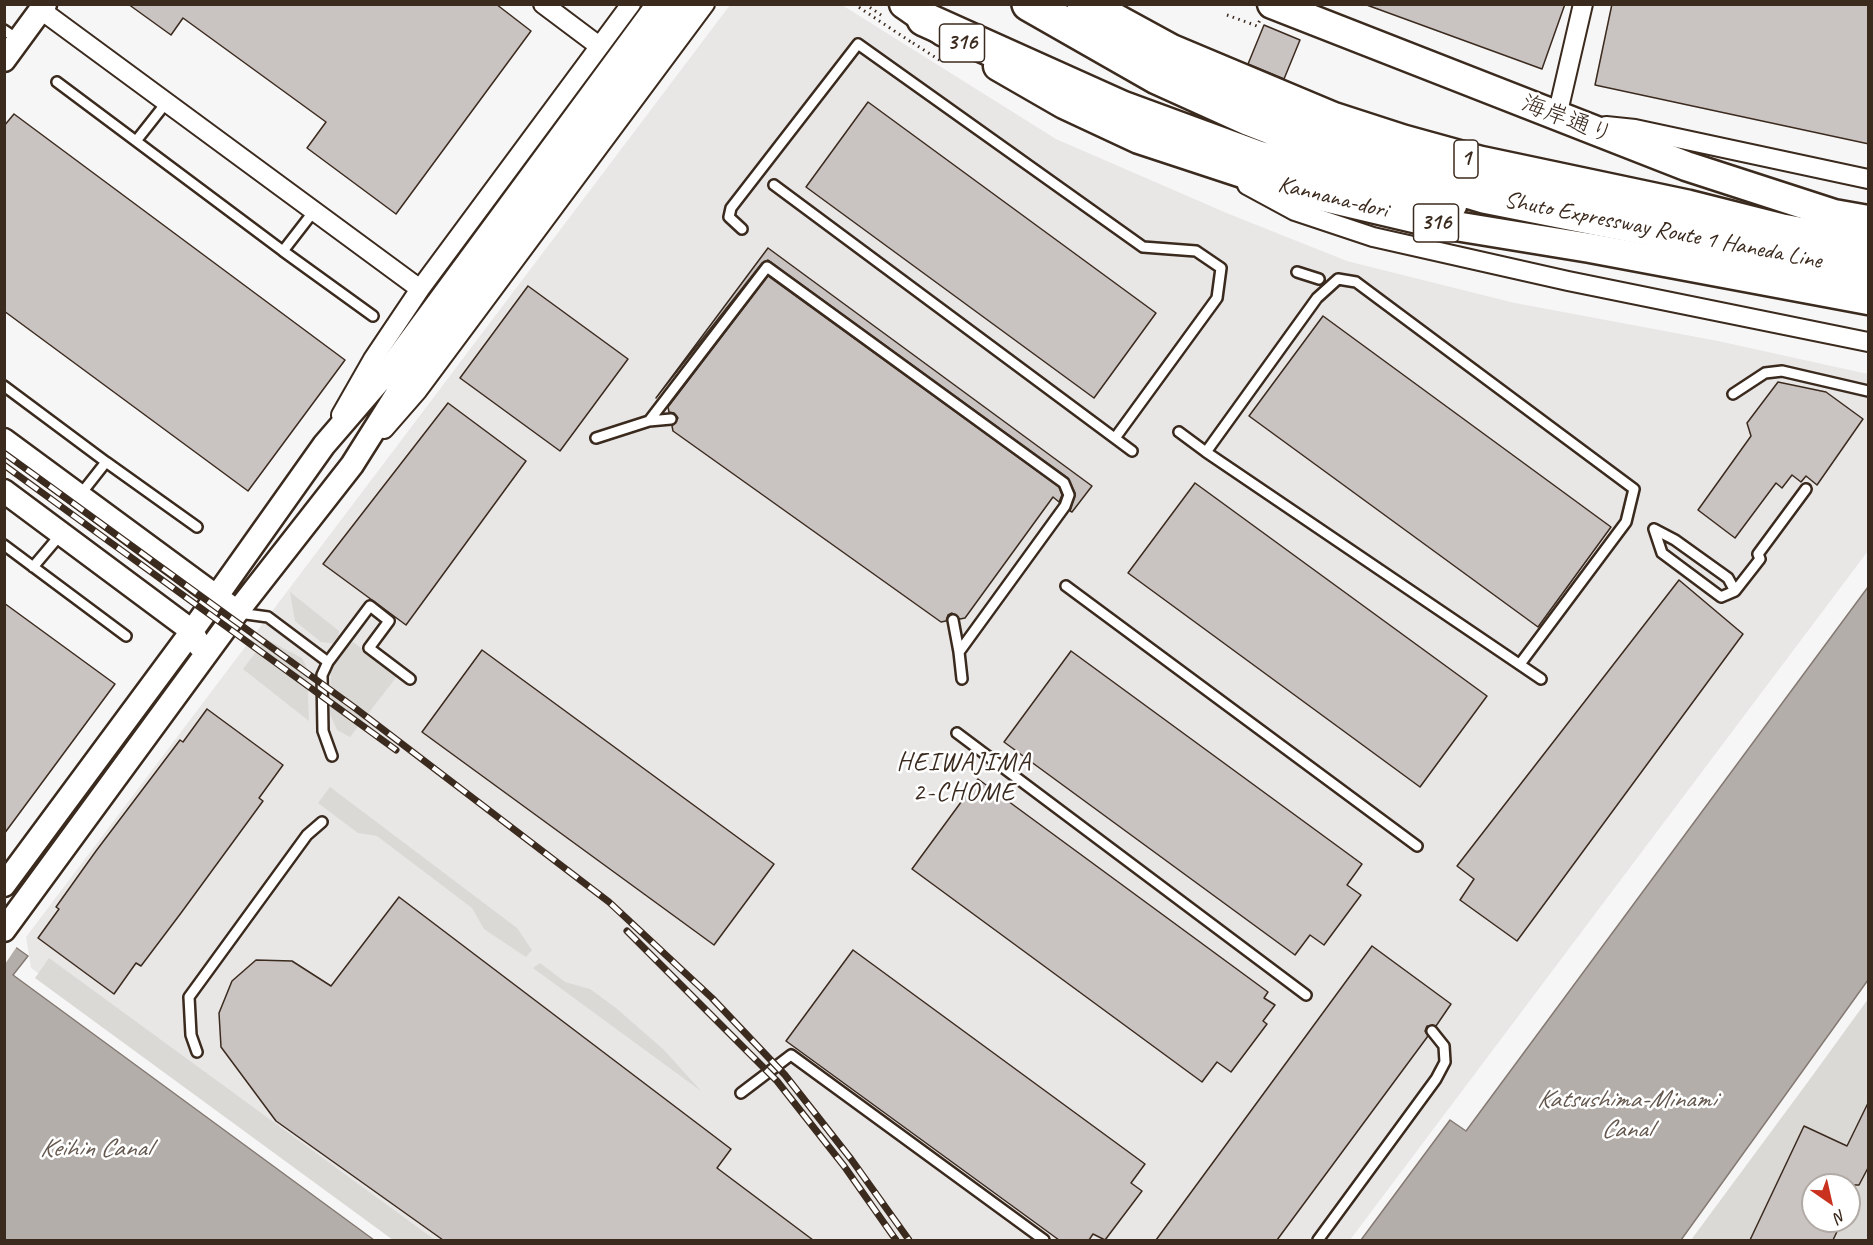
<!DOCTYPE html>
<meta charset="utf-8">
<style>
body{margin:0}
#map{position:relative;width:1873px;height:1245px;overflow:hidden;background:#f7f6f6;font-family:Caveat,sans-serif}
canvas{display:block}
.frame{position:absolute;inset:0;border:6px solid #3b2a1e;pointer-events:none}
.north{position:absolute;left:1801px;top:1173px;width:60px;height:60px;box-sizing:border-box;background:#fff;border:2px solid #b1aaa5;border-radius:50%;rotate:146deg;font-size:16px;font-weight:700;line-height:24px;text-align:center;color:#3b2a1e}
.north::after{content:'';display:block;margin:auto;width:21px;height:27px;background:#c8321e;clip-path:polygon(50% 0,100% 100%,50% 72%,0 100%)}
</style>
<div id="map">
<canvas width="1873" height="1245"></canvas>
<div class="frame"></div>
<div class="north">N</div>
</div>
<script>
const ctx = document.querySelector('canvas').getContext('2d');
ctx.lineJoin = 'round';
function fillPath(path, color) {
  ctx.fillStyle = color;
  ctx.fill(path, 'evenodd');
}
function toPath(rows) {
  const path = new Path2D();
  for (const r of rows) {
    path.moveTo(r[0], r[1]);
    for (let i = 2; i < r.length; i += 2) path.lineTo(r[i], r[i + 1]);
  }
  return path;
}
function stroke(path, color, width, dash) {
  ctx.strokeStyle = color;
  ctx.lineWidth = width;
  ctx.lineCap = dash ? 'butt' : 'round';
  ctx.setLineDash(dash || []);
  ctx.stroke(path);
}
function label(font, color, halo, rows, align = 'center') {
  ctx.font = font + ' Caveat,"Klee One",sans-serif';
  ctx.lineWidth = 5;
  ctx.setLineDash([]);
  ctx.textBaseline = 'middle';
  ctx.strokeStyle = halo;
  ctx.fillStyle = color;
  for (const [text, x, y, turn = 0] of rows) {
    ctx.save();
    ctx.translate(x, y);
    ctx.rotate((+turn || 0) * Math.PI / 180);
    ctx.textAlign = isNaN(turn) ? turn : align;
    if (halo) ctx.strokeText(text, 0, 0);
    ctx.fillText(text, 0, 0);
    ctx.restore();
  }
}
const built = toPath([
 [730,5,842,5,1056,139,1229,214,1347,261,1515,303,1718,341,1868,374,1868,551,1350,1240,417,1240,31,968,26,937]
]);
const green = toPath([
 [290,592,339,631,338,644,321,642,295,621],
 [266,639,302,658,307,668,309,721,243,669],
 [353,642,398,675,350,737,337,730,330,714,331,661],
 [330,787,517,928,532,950,526,957,484,929,472,908,377,836,358,833,318,803],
 [49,958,435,1240,393,1240,35,978],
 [540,963,565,982,590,989,616,1008,664,1050,701,1091,533,968],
 [1868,999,1868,1240,1691,1240,1810,1079],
 [1813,1185,1849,1185,1849,1221,1813,1221]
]);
const water = toPath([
 [1868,587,1868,980,1681,1240,1361,1240,1450,1120,1466,1131,1868,587],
 [4,939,28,956,13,975,374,1240,5,1240,4,939]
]);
const pier = toPath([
 [4,936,18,945,5,964]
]);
const building = toPath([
 [128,4,496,4,531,31,396,214,307,148,326,122,183,18,171,35,128,4],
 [1364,4,1565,4,1542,69,1364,4],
 [1612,4,1869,4,1869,144,1595,85,1612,4],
 [1264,25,1300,40,1284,79,1248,64,1264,25],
 [868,102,1156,313,1094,398,806,187,868,102],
 [14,114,345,360,248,491,4,311,4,126,14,114],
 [768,248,1092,486,1072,512,1070,511,1075,493,1068,478,768,260,762,263,656,398,768,248],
 [768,276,1059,487,1062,495,1059,502,1053,497,965,618,960,619,952,613,948,615,946,621,941,622,673,431,672,426,678,418,674,413,669,412,668,407,768,276],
 [528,286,628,359,560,451,460,378,528,286],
 [1323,316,1611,527,1538,627,1249,416,1323,316],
 [1778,382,1826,392,1863,419,1817,485,1806,476,1801,482,1792,475,1782,488,1776,483,1735,538,1698,510,1751,436,1747,423,1778,382],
 [448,403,526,461,406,625,323,564,448,403],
 [1195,483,1487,696,1420,787,1128,573,1195,483],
 [1679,580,1743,634,1517,941,1460,900,1474,879,1457,866,1679,580],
 [4,603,115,684,4,834,4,603],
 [482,650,774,864,714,945,422,732,482,650],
 [1071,651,1362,864,1347,885,1361,895,1324,945,1310,935,1295,955,1004,742,1071,651],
 [207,709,283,765,259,798,263,801,181,913,141,966,136,963,114,994,38,938,59,909,56,907,96,851,180,740,183,742,207,709],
 [978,779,1268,992,1264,998,1275,1005,1263,1021,1267,1024,1231,1072,1217,1062,1202,1082,912,869,978,779],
 [399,897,731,1149,717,1168,813,1240,443,1240,276,1121,221,1047,219,1013,232,981,256,960,292,961,331,986,399,897],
 [1372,946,1451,1004,1436,1026,1427,1026,1425,1031,1428,1036,1277,1240,1156,1240,1372,946],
 [853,950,1145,1164,1131,1183,1142,1191,1105,1240,1093,1234,1089,1240,1059,1240,786,1041,853,950],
 [1869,1101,1869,1166,1859,1185,1813,1185,1813,1221,1842,1221,1833,1240,1750,1240,1804,1126,1847,1146,1869,1101]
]);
const path = toPath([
 [854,4,911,42],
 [865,4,884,17],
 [1227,15,1257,26,1260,20],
 [913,43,941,61]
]);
const service = toPath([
 [4,30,19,40],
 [57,82,283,251,314,211],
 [136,141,166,103],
 [774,185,1132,451],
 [742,229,729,217,731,208,858,44,1143,247,1196,251,1221,268,1217,298,1115,438],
 [283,251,373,316],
 [1297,272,1319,279],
 [4,386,106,462,80,495],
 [1733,394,1765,373,1782,371,1868,391],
 [649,421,671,419],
 [1179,432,1206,452,1317,298,1338,279,1356,282,1634,489,1626,522,1520,664],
 [596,438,649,421,767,267,1064,483,1069,495,1065,506,959,652,962,679],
 [1206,452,1541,679],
 [106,462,197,527],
 [1654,529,1662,553,1721,597,1735,591,1760,559,1758,554,1806,489],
 [1654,529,1675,540,1728,578,1735,591],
 [4,545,126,636],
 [33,567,61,534],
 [1066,586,1417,846],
 [239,613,268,617,328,662,322,675,323,731,332,756],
 [953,620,959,652],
 [328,662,370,606,389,621,369,648,410,679],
 [957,733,1306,995],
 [197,1052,191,1035,189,997,307,835,322,822],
 [741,1093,791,1055,1044,1240],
 [1318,1240,1436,1079,1445,1062,1444,1046,1432,1031]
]);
const minor = toPath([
 [543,4,599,46],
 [41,10,420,289],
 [1557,116,1583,4],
 [1606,126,1635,129,1868,179],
 [1247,185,1295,211,1373,237,1568,281,1868,342],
 [341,415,373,359,420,289,631,4],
 [384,429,418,390,705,4]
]);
const tertiary = toPath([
 [4,60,45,4],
 [4,440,228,605],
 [4,491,192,631,199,645],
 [4,885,192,631,324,445,387,372,658,4],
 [4,930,237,612,352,465,405,381,683,4]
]);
const primary = toPath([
 [904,4,944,32],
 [1272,4,1686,166,1834,214,1868,220],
 [998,66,1064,104,1139,139,1291,189,1431,222,1590,248,1868,300]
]);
const motorway = toPath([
 [1029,4,1157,77,1250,119,1327,149,1484,196,1868,272],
 [1084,4,1170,51,1332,119,1403,142,1479,163,1687,207,1782,231,1868,247],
 [924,19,1122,108,1258,158,1386,193,1450,204]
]);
const rail = toPath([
 [4,453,355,708,609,902,712,998,785,1075,851,1159,909,1240],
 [4,465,396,750],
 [627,931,777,1081,844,1166,896,1240]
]);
const shields = [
 [962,43,45],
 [1466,159,24],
 [1436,223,45]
];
const shieldNames = [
 ["316",962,43],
 ["1",1466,159],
 ["316",1436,223]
];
const streetNames = [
 ["海岸通り",1567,120,21],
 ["Kannana-dori",1333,198,14],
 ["Shuto Expressway Route 1 Haneda Line",1663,231,11]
];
const neighbourhoodNames = [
 ["HEIWAJIMA",964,763],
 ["2-CHOME",964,793]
];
const waterNames = [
 ["Katsushima-Minami",1626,1100],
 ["Canal",1626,1130],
 ["Keihin Canal",95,1149]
];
fillPath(built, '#e9e7e6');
fillPath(green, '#dbd9d6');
fillPath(water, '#b4aeaa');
stroke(water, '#847972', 1.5);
fillPath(pier, '#f7f6f6');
fillPath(building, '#c9c3c1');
stroke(building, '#3b2a1e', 1.5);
stroke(service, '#3b2a1e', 14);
stroke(minor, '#3b2a1e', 22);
stroke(tertiary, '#3b2a1e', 27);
stroke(primary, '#3b2a1e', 33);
stroke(motorway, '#3b2a1e', 38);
stroke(path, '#3b2a1e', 3, [1.5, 4.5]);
stroke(service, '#fff', 9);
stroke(minor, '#fff', 18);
stroke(tertiary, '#fff', 22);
stroke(primary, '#fff', 28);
stroke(motorway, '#fff', 33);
stroke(rail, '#3b2a1e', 7);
stroke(rail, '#fff', 4.5, [14]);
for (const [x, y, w] of shields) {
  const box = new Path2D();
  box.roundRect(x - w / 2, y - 19, w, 38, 4.5);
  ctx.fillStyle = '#fff';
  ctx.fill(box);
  stroke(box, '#3b2a1e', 1.5);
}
label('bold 22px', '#3b2a1e', null, shieldNames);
label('24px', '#3b2a1e', '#fff', streetNames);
ctx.letterSpacing = '1.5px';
label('26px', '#3b2a1e', '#fff', neighbourhoodNames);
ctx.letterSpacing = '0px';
label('italic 26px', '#65584f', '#fff', waterNames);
</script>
